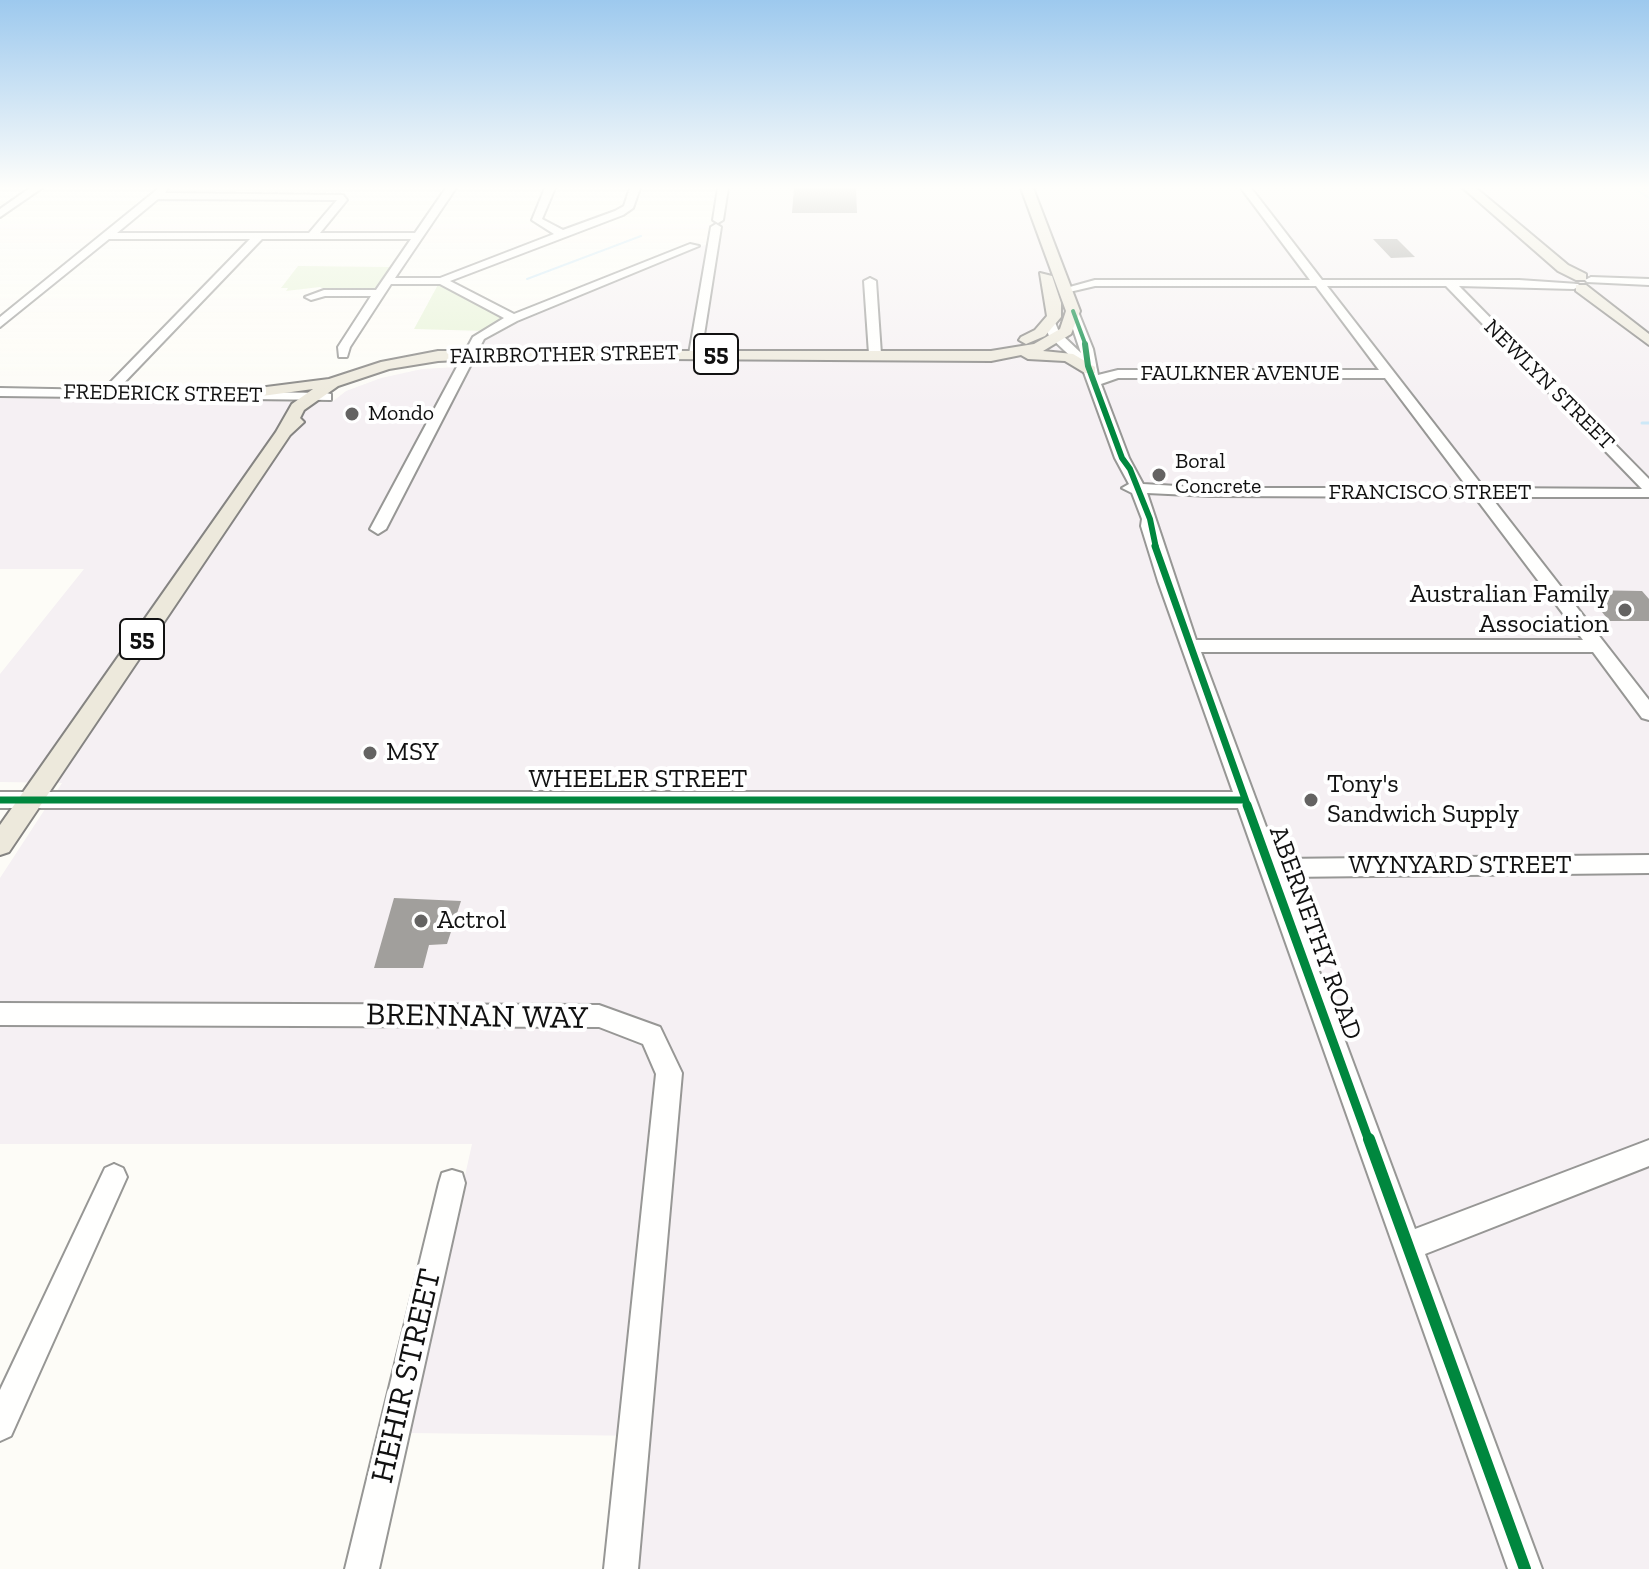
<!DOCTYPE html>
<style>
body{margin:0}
canvas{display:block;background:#fdfcf7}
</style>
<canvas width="1649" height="1569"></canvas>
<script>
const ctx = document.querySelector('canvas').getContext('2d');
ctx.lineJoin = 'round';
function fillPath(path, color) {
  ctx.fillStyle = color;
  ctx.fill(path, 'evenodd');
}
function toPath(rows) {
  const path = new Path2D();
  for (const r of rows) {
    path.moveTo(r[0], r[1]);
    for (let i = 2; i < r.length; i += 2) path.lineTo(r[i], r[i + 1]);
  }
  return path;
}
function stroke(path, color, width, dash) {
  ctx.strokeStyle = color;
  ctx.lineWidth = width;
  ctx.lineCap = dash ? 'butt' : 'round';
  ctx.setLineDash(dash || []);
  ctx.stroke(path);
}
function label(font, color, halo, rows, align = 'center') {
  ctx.font = font + ' "Zilla Slab",serif';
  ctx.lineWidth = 8;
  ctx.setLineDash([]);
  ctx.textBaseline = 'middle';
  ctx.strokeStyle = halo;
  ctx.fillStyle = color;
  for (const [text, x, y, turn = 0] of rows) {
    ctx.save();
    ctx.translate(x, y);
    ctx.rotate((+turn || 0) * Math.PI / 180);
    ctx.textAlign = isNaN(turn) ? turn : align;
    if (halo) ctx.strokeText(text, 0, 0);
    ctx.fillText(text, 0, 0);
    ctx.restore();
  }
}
const industrial = toPath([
 [724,188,1649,188,1649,1569,635,1569,647,1436,408,1433,472,1144,0,1144,0,878,62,783,0,782,0,674,84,569,0,569,0,397,332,402,346,391,381,378,422,369,475,366,484,338,516,321,710,243]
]);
const green = toPath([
 [298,266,390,267,375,289,367,292,328,291,320,287,286,291,288,288,281,288],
 [440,281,513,318,486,331,414,329]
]);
const streamFar1 = toPath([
 [1634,188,1649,198],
 [527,279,641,236]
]);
const stream = toPath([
 [1642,423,1649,423]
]);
const building = toPath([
 [794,188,856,188,857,213,792,213],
 [1373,239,1397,239,1415,257,1391,258],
 [1585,590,1642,591,1649,599,1649,621,1609,621],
 [394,898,461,901,447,944,429,945,423,968,374,968]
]);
const minor = toPath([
 [30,188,42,188,0,217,0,209,30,188],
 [159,188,168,188,165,193,343,195,347,200,320,233,415,233,446,188,456,188,395,278,440,278,554,234,532,220,545,188,555,188,542,219,563,230,615,211,624,206,630,188,640,188,633,208,623,215,450,281,514,314,690,244,699,246,517,321,484,339,386,529,378,534,370,529,473,337,504,318,440,284,391,284,350,347,347,357,339,357,338,347,371,296,325,296,311,300,305,297,324,290,376,290,411,239,262,239,117,390,326,393,331,394,331,400,0,396,0,388,103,390,250,239,109,239,0,327,0,317,159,188],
 [158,199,337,200,309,233,117,233,158,199],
 [718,188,728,188,723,220,718,223,713,220,718,188],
 [1241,188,1251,188,1322,280,1519,280,1578,284,1580,286,1574,289,1459,286,1649,479,1649,497,1491,497,1649,700,1649,720,1642,718,1593,652,1201,652,1278,859,1649,855,1649,873,1284,877,1415,1229,1649,1140,1649,1166,1425,1254,1542,1569,1508,1569,1238,808,0,808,0,792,1233,792,1158,581,1141,526,1142,519,1132,493,1122,488,1129,484,1115,458,1082,367,1049,336,1044,323,1054,320,1059,332,1081,353,1067,311,1077,309,1093,349,1098,375,1118,370,1379,370,1316,286,1095,286,1065,293,1059,290,1095,280,1310,280,1241,188],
 [1327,286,1446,286,1642,489,1484,488,1327,286],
 [1118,378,1385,378,1468,488,1211,488,1143,484,1129,458,1101,384,1118,378],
 [1147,493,1211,496,1475,497,1583,640,1196,640,1147,493],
 [716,224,721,227,701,354,695,358,689,354,711,227,716,224],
 [1591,277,1649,279,1649,285,1587,282,1585,280,1591,277],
 [870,278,876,281,881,354,875,358,869,354,864,281,870,278],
 [0,1003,599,1005,660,1027,682,1073,638,1569,604,1569,656,1074,643,1044,599,1027,0,1025,0,1003],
 [114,1164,123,1168,127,1177,11,1436,0,1441,0,1390,105,1168,114,1164],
 [452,1170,462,1173,465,1183,379,1569,345,1569,439,1183,442,1173,452,1170]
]);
const major = toPath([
 [1021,188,1033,188,1080,311,1071,334,1043,351,1073,354,1095,367,1095,373,1085,373,1065,361,1028,359,1021,355,991,361,501,358,438,361,389,369,338,386,304,410,300,418,304,422,290,435,9,852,0,855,0,825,276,432,292,404,313,389,233,400,227,398,227,392,329,379,381,362,438,351,991,351,1034,344,1060,329,1066,311,1021,188],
 [1463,188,1476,188,1568,265,1586,274,1586,280,1576,280,1558,271,1463,188],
 [1040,273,1052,276,1061,303,1061,317,1045,336,1026,344,1019,340,1021,337,1035,330,1047,316,1040,273],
 [1576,285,1586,285,1649,334,1649,345,1576,291,1576,285]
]);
const cyclewayFar4 = toPath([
 [1073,311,1086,346]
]);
const cyclewayFar3 = toPath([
 [1085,344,1088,366,1122,458,1130,469,1150,519,1156,548]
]);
const cyclewayFar2 = toPath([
 [1155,546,1248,807],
 [0,800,1245,800]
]);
const cyclewayFar1 = toPath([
 [1247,805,1369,1141]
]);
const cycleway = toPath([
 [1369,1139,1525,1569]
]);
const markers = [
 [352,414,8,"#646362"],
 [1159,475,8,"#646362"],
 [1625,610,8,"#646362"],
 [370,753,8,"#646362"],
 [1311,800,8,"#646362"],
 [421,921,8,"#646362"]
];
const farStreetnames = [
 ["FAIRBROTHER STREET",564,355,-1],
 ["FAULKNER AVENUE",1240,374],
 ["NEWLYN STREET",1549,385,45],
 ["FREDERICK STREET",163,394,1],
 ["FRANCISCO STREET",1430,493]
];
const farPoinames = [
 ["Mondo",368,414],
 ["Boral",1175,462],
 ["Concrete",1175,487]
];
const shields = [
 [716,354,44],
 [142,639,44]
];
const shieldNames = [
 ["55",716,354],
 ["55",142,639]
];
const poiNames = [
 ["Australian Family",1609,595,"right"],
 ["Association",1609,625,"right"],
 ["MSY",386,753],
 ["Tony's",1327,785],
 ["Sandwich Supply",1327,815],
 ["Actrol",437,921]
];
const streetNames = [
 ["WHEELER STREET",638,780],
 ["WYNYARD STREET",1460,866],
 ["ABERNETHY ROAD",1315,933,70]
];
const nearStreetnames = [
 ["BRENNAN WAY",477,1017,1],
 ["HEHIR STREET",407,1376,-77]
];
fillPath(industrial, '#f5f0f3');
fillPath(green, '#e7f3d7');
stroke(streamFar1, '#cde8f7', 2);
stroke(stream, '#cde8f7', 3);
fillPath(building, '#a19f9c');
stroke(minor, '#979795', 4);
stroke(major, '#858482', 4);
fillPath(minor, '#fffffe');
fillPath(major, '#ede9dc');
stroke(cyclewayFar4, '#00873e', 4);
stroke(cyclewayFar3, '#00873e', 6);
stroke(cyclewayFar2, '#00873e', 7);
stroke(cyclewayFar1, '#00873e', 9);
stroke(cycleway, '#00873e', 12);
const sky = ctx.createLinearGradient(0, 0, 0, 408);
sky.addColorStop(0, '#9dc9ee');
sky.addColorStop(0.46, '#fefefb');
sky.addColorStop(1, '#fefefb00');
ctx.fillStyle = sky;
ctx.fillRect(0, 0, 1649, 408);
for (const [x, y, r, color] of markers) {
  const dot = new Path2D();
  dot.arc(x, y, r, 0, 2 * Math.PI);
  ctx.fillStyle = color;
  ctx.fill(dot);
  stroke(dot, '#fff', 3);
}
label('22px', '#111', '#fff', farStreetnames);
label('22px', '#111', '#fff', farPoinames, 'left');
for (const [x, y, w] of shields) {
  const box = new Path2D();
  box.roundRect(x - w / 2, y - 20, w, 40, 6);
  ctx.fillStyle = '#fff';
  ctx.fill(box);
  stroke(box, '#111', 2);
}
label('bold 24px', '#111', null, shieldNames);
label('26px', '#111', '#fff', poiNames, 'left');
label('26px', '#111', '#fff', streetNames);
label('32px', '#111', '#fff', nearStreetnames);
</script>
